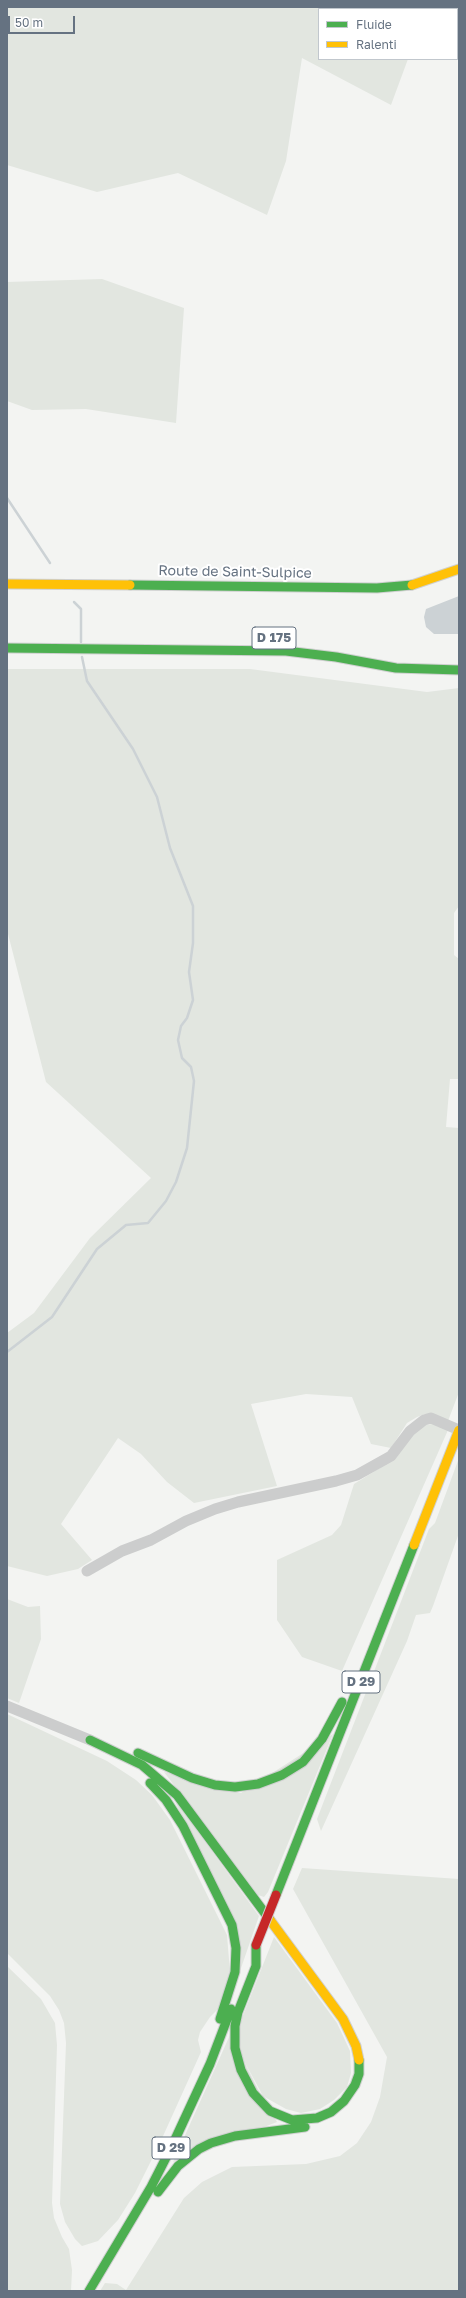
<!DOCTYPE html>
<style>
body{margin:0}
#map{position:relative;width:466px;height:2298px;overflow:hidden;background:#f3f4f2;font-family:"Golos Text",sans-serif}
canvas{display:block}
.frame{position:absolute;inset:0;border:8px solid #657281;pointer-events:none}
.legend{position:absolute;left:318px;top:8px;width:140px;height:52px;box-sizing:border-box;background:#fff;border:1px solid #c1c7cd;margin:0;padding:5px 7px;list-style:none;font-size:12px;color:#657281}
.legend li{display:flex;align-items:center;gap:8px;height:20px}
.legend b{width:20px;border:1px solid #c1c7cd}
.scale{position:absolute;left:8px;top:16px;width:67px;height:18px;box-sizing:border-box;border:2px solid #657281;border-top:0;padding-left:5px;font-size:12px;line-height:14px;white-space:nowrap;color:#657281;-webkit-text-stroke:3px #fff;paint-order:stroke}
</style>
<div id="map">
<canvas width="466" height="2298"></canvas>
<div class="frame"></div>
<ul class="legend">
<li><b style="height:5px;background:#4caf50"></b>Fluide</li>
<li><b style="height:5px;background:#ffc107"></b>Ralenti</li>
</ul>
<div class="scale">50 m</div>
</div>
<script>
const ctx = document.querySelector('canvas').getContext('2d');
ctx.lineJoin = 'round';
function fillPath(path, color) {
  ctx.fillStyle = color;
  ctx.fill(path, 'evenodd');
}
function toPath(rows) {
  const path = new Path2D();
  for (const r of rows) {
    path.moveTo(r[0], r[1]);
    for (let i = 2; i < r.length; i += 2) path.lineTo(r[i], r[i + 1]);
  }
  return path;
}
function stroke(path, color, width, dash) {
  ctx.strokeStyle = color;
  ctx.lineWidth = width;
  ctx.lineCap = dash ? 'butt' : 'round';
  ctx.setLineDash(dash || []);
  ctx.stroke(path);
}
function label(font, color, halo, rows, align = 'center') {
  ctx.font = font + ' "Golos Text",sans-serif';
  ctx.lineWidth = 4;
  ctx.setLineDash([]);
  ctx.textBaseline = 'middle';
  ctx.strokeStyle = halo;
  ctx.fillStyle = color;
  for (const [text, x, y, turn = 0] of rows) {
    ctx.save();
    ctx.translate(x, y);
    ctx.rotate((+turn || 0) * Math.PI / 180);
    ctx.textAlign = isNaN(turn) ? turn : align;
    if (halo) ctx.strokeText(text, 0, 0);
    ctx.fillText(text, 0, 0);
    ctx.restore();
  }
}
const green = toPath([
 [7,7,417,7,417,9,319,9,319,59,408,59,391,105,302,58,286,161,267,215,178,173,97,192,7,165],
 [102,279,184,308,176,423,86,409,32,410,7,401,7,282],
 [7,669,250,669,427,692,459,688,459,906,454,913,454,955,459,959,459,1079,450,1079,446,1127,459,1128,459,1392,448,1421,425,1414,417,1417,407,1423,391,1448,371,1444,352,1397,306,1394,251,1404,277,1486,194,1503,167,1482,141,1454,118,1438,61,1524,92,1560,78,1569,47,1576,7,1566,7,1333,34,1313,90,1238,151,1178,46,1082,7,930],
 [432,1424,448,1430,342,1671,302,1657,277,1620,277,1560,332,1535,341,1525,354,1484,396,1458,412,1434,426,1425],
 [459,1458,459,1533,433,1606,430,1613,416,1615,407,1641,321,1831,317,1819,429,1529,435,1523],
 [7,1599,28,1607,40,1606,41,1639,19,1703,7,1698],
 [7,1714,107,1761,136,1780,152,1795,170,1820,227,1935,230,1972,221,2006,210,2017,200,2032,198,2040,201,2052,159,2145,135,2193,118,2220,98,2241,82,2246,75,2239,65,2222,60,2204,66,2043,64,2023,59,2010,50,1996,7,1953],
 [333,1734,268,1892,264,1897,258,1895,164,1772,241,1793],
 [174,1799,259,1916,240,1971,240,1945],
 [302,1868,459,1879,459,2291,100,2291,105,2283,117,2284,126,2290,184,2198,202,2182,232,2167,306,2164,340,2156,357,2143,371,2122,380,2097,387,2057,293,1889],
 [274,1937,337,2023,350,2051,351,2073,347,2087,334,2100,320,2109,301,2113,286,2109,261,2095,240,2053,240,2023],
 [7,1966,41,1999,55,2023,57,2045,52,2203,54,2218,62,2237,69,2249,72,2270,71,2291,7,2291],
 [230,2035,277,2122,173,2162]
]);
const water = toPath([
 [459,596,459,634,434,634,426,627,424,617,426,609]
]);
const stream = toPath([
 [7,498,50,563],
 [74,602,81,609,81,642],
 [7,1352,52,1317,97,1249,126,1225,148,1223,166,1201,176,1182,187,1148,194,1081,191,1067,182,1058,178,1040,181,1026,187,1018,193,1000,189,972,193,943,193,906,170,848,157,797,133,749,87,681,82,657]
]);
const street = toPath([
 [87,1571,122,1551,151,1540,186,1521,215,1509,238,1502,336,1481,357,1475,391,1456,410,1431,424,1420,431,1418,459,1430],
 [7,1706,90,1740]
]);
const fast = toPath([
 [130,585,377,588,412,585],
 [7,648,286,651,336,657,396,668,459,670],
 [90,1740,142,1765,177,1795,270,1920],
 [138,1753,192,1778,215,1785,235,1787,258,1784,282,1775,303,1762,322,1739,342,1702],
 [150,1783,166,1800,183,1826,232,1925,236,1948,235,1972,220,2019],
 [276,1895,414,1545],
 [256,1945,256,1966,238,2012,235,2026,235,2048,241,2070,253,2093,270,2111,292,2120,317,2118,331,2112,344,2101,355,2085,359,2074,359,2060],
 [158,2192,178,2166,199,2149,211,2143,235,2136,305,2127],
 [89,2291,151,2187,172,2146,210,2064,231,2009]
]);
const slow = toPath([
 [7,584,130,585],
 [412,585,459,569],
 [414,1545,459,1430],
 [270,1920,343,2019,356,2046,359,2060]
]);
const jamBridge = toPath([
 [256,1945,276,1895]
]);
const shields = [
 [274,638,44],
 [361,1682,38],
 [171,2148,38]
];
const shieldNames = [
 ["D 175",274,638],
 ["D 29",361,1682],
 ["D 29",171,2148]
];
const streetNames = [
 ["Route de Saint-Sulpice",235,572,1]
];
fillPath(green, '#e2e6e0');
fillPath(water, '#ccd2d5');
stroke(stream, '#ccd2d5', 2.5);
stroke(fast, '#cfd0d0', 11);
stroke(slow, '#cfd0d0', 11);
stroke(street, '#cccdcd', 11);
stroke(fast, '#4caf50', 9);
stroke(slow, '#ffc107', 9);
stroke(jamBridge, '#cfd0d0', 11, []);
stroke(jamBridge, '#c62828', 9);
for (const [x, y, w] of shields) {
  const box = new Path2D();
  box.roundRect(x - w / 2, y - 11, w, 22, 3);
  ctx.fillStyle = '#fff';
  ctx.fill(box);
  stroke(box, '#657281', 1);
}
label('bold 13px', '#657281', null, shieldNames);
label('14px', '#657281', '#fff', streetNames);
</script>
